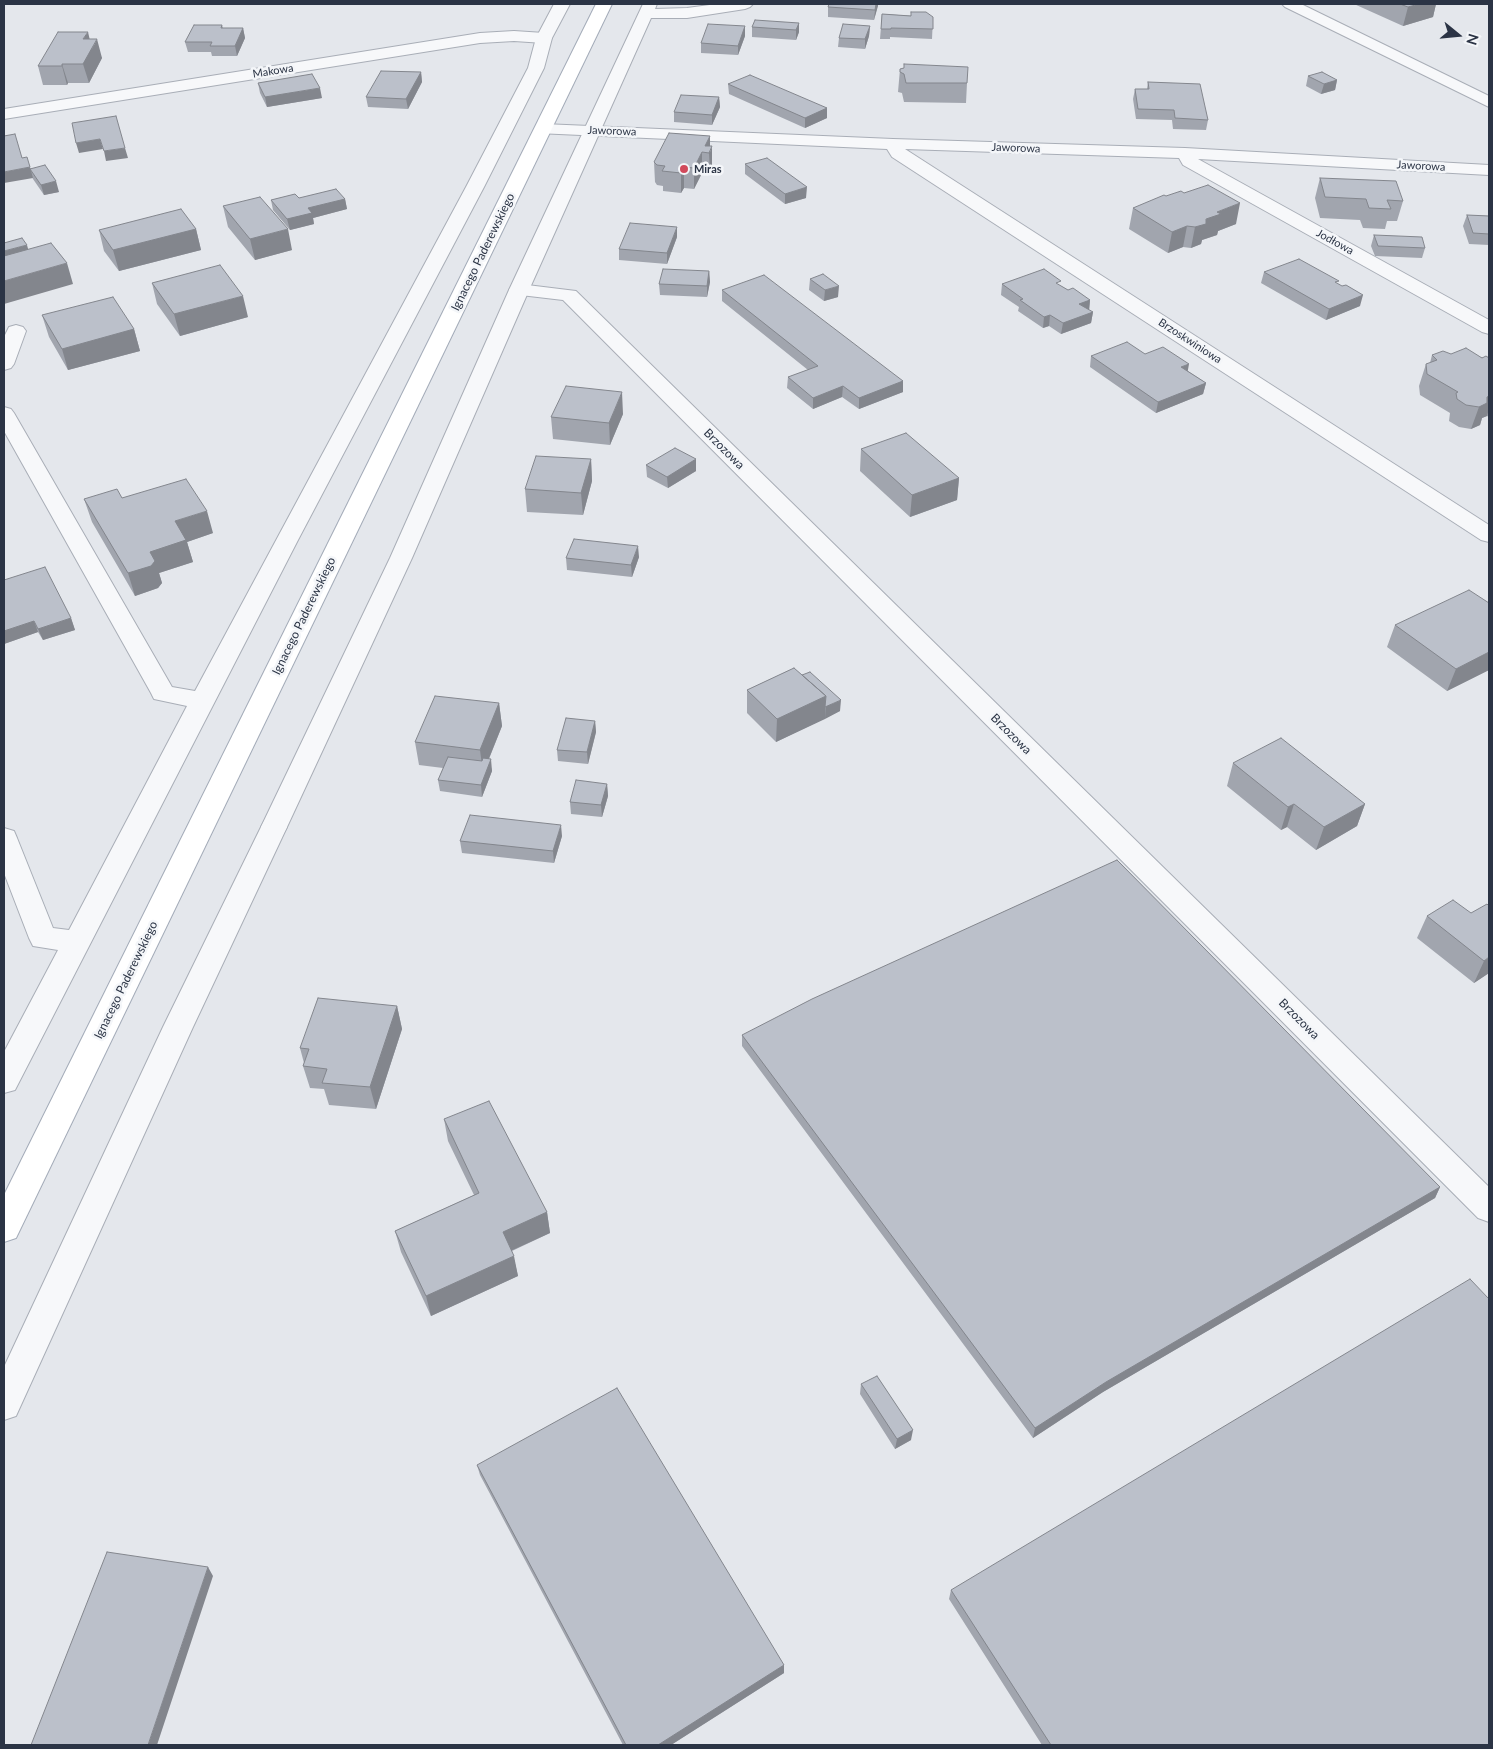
<!DOCTYPE html>
<meta charset="utf-8">
<style>
body{margin:0}
#map{position:relative;width:1493px;height:1749px;overflow:hidden;background:#e4e7ec;font-family:Lato,sans-serif}
canvas{display:block}
.frame{position:absolute;inset:0;border:5px solid #2b3445;pointer-events:none}
.north{position:absolute;left:1433px;top:10px;width:50px;height:50px;-webkit-text-stroke:4px #f4f6f9;paint-order:stroke;rotate:107deg;font-size:14px;font-weight:700;line-height:20px;text-align:center;color:#2b3445}
.north::after{content:'';display:block;margin:auto;width:18px;height:22px;background:#2b3445;clip-path:polygon(50% 0,100% 100%,50% 72%,0 100%)}
</style>
<div id="map">
<canvas width="1493" height="1749"></canvas>
<div class="frame"></div>
<div class="north">N</div>
</div>
<script>
const ctx = document.querySelector('canvas').getContext('2d');
ctx.lineJoin = 'round';
function toPath(rows) {
  const path = new Path2D();
  for (const r of rows) {
    path.moveTo(r[0], r[1]);
    for (let i = 2; i < r.length; i += 2) path.lineTo(r[i], r[i + 1]);
  }
  return path;
}
function stroke(path, color, width, dash) {
  ctx.strokeStyle = color;
  ctx.lineWidth = width;
  ctx.lineCap = dash ? 'butt' : 'round';
  ctx.setLineDash(dash || []);
  ctx.stroke(path);
}
function fillPath(path, color) {
  ctx.fillStyle = color;
  ctx.fill(path, 'evenodd');
}
function label(font, color, halo, rows, align = 'center') {
  ctx.font = font + ' Lato,sans-serif';
  ctx.lineWidth = 5;
  ctx.setLineDash([]);
  ctx.textBaseline = 'middle';
  ctx.strokeStyle = halo;
  ctx.fillStyle = color;
  for (const [text, x, y, turn = 0] of rows) {
    ctx.save();
    ctx.translate(x, y);
    ctx.rotate((+turn || 0) * Math.PI / 180);
    ctx.textAlign = isNaN(turn) ? turn : align;
    if (halo) ctx.strokeText(text, 0, 0);
    ctx.fillText(text, 0, 0);
    ctx.restore();
  }
}
const lane = toPath([
 [554,4,570,4,552,38,544,68,484,187,298,540,15,1090,4,1093,4,1052,58,950,33,946,29,938,4,873,4,828,14,831,17,838,53,928,69,930,187,706,154,699,151,693,4,431,4,407,11,409,14,413,172,687,195,691,466,187,528,68,536,38,554,4],
 [643,4,657,4,655,9,687,8,717,4,753,4,750,7,745,9,687,18,651,18,529,290,412,558,287,827,283,834,274,837,265,834,261,827,390,558,509,290,643,4],
 [1282,4,1301,4,1489,96,1489,107,1285,7,1282,4],
 [16,325,23,327,26,331,14,364,11,368,4,370,4,337,9,327,16,325]
]);
const street = toPath([
 [514,31,544,33,549,35,552,38,549,41,544,43,514,41,480,43,4,119,4,109,480,33,514,31],
 [543,124,893,139,1185,148,1489,165,1489,175,1198,159,1489,320,1489,334,1482,332,1183,165,1179,158,905,149,1489,525,1489,542,1481,540,892,157,887,149,537,133,535,129,537,125,543,124],
 [519,284,576,291,1489,1187,1489,1222,1478,1218,563,300,512,294,509,290,512,286,519,284],
 [274,817,283,820,287,827,193,1027,16,1416,4,1420,4,1367,163,1027,261,827,265,820,274,817]
]);
const primary = toPath([
 [596,4,612,4,16,1238,4,1242,4,1195,596,4]
]);
const wall = toPath([
 [829,4,878,4,874,20,828,17,828,7],
 [1354,4,1436,4,1433,17,1403,26],
 [882,14,933,17,932,39,890,37,890,39,880,39],
 [799,23,799,32,796,40,752,37,752,27],
 [222,25,223,28,243,28,245,38,237,56,212,56,211,52,188,52,185,42],
 [745,26,745,36,738,55,701,53,701,43],
 [870,26,869,36,865,49,838,47,839,38],
 [89,39,102,58,89,83,68,83,67,85,43,85,38,66],
 [900,69,967,83,966,103,904,102,902,93,898,92],
 [421,72,422,82,408,109,368,107,366,97],
 [1308,76,1337,80,1335,90,1321,94,1306,86],
 [1148,82,1208,120,1206,130,1173,129,1172,120,1136,119,1133,99,1135,89,1147,89],
 [258,83,322,98,267,107,260,93],
 [728,84,827,108,827,118,805,128,729,94],
 [719,97,720,107,712,125,674,122,674,112],
 [710,136,710,146,712,167,710,173,702,173,694,189,684,188,681,193,663,191,663,186,657,185,655,182,654,162],
 [22,158,31,169,59,192,44,195,33,179],
 [745,164,806,198,785,204,745,174],
 [1320,178,1403,201,1397,221,1387,221,1385,229,1363,228,1360,220,1320,218,1315,198],
 [299,198,345,199,347,209,313,218,314,224,290,230,273,210,271,200],
 [223,206,292,250,255,260,228,227],
 [1133,208,1236,224,1218,231,1217,235,1202,240,1201,244,1191,248,1183,247,1168,253,1129,229],
 [1467,215,1489,216,1489,245,1469,244,1463,226],
 [196,229,201,250,119,271,104,251,99,230],
 [1374,235,1425,248,1422,258,1375,256,1371,246],
 [677,237,667,264,619,260,619,249],
 [709,271,710,282,707,297,660,295,659,284],
 [1264,272,1338,284,1360,306,1326,320,1261,283],
 [810,279,838,297,824,301,809,290],
 [152,283,248,317,180,336,157,304],
 [1002,284,1061,286,1068,290,1090,300,1089,310,1093,312,1091,323,1061,334,1049,326,1043,328,1018,311,1019,307,1001,295],
 [722,290,903,381,903,392,859,409,842,397,813,409,787,388,788,377,808,370,722,301],
 [42,315,134,329,140,351,68,370,49,337],
 [1145,354,1188,371,1206,383,1203,394,1156,413,1090,367,1091,356],
 [1451,354,1489,358,1489,417,1487,416,1482,418,1480,425,1471,429,1459,427,1449,421,1450,413,1420,395,1419,386,1426,364,1430,363,1432,355],
 [623,414,610,445,553,439,551,417],
 [861,449,959,478,957,500,910,517,860,471],
 [591,459,592,481,583,515,527,512,525,489],
 [696,459,696,471,668,488,647,477,646,465],
 [122,498,213,533,187,542,193,562,159,573,162,583,158,588,135,596,92,522,84,499],
 [639,557,632,577,567,570,566,558],
 [4,580,71,618,75,630,43,640,38,632,4,644],
 [1489,603,1489,670,1447,691,1387,647,1395,625],
 [794,668,840,711,776,742,747,713,747,690],
 [499,703,502,726,489,759,492,771,482,797,440,791,438,780,443,768,419,765,415,742],
 [595,721,596,732,588,764,558,761,557,750],
 [1233,763,1365,804,1357,826,1316,850,1287,827,1281,830,1227,786],
 [607,784,608,796,602,817,571,814,570,802],
 [562,836,554,863,462,853,460,841],
 [1471,913,1489,973,1474,983,1417,938,1427,916],
 [397,1006,402,1029,376,1109,329,1105,324,1089,310,1088,303,1066,304,1063,300,1048],
 [742,1035,1440,1187,1435,1198,1103,1392,1033,1438,742,1046],
 [444,1119,547,1212,550,1233,512,1251,518,1276,431,1316,401,1252,395,1231,474,1195,448,1141],
 [861,1384,911,1440,895,1449,860,1394],
 [477,1465,784,1665,784,1673,671,1745,623,1745,480,1475],
 [951,1590,1489,1745,1042,1745,949,1599]
]);
const shadedWall = toPath([
 [876,4,878,4,878,6,874,20,875,10],
 [1419,4,1436,4,1433,17,1403,26,1408,7],
 [799,23,799,32,796,40,796,30],
 [745,26,745,36,738,55,738,46],
 [870,26,869,36,865,49,865,39],
 [243,28,245,38,237,56,235,46],
 [88,32,92,49,97,39,102,58,89,83,83,64,83,39],
 [62,64,68,83,67,85,62,66],
 [421,72,422,82,408,109,406,99],
 [1337,80,1335,90,1321,94,1324,84],
 [320,88,322,98,267,107,265,97],
 [719,97,720,107,712,125,712,115],
 [827,108,827,118,805,128,805,118],
 [710,136,710,152,712,146,712,167,710,173,709,153,705,146],
 [100,139,103,149,79,153,76,143],
 [125,148,128,158,106,161,104,151],
 [702,152,702,173,694,189,694,168],
 [30,167,33,178,4,183,4,172],
 [684,167,684,188,681,193,681,173],
 [56,181,59,192,44,195,41,185],
 [807,187,806,198,785,204,785,194],
 [345,199,347,209,313,218,314,224,290,230,287,219,308,208],
 [1240,203,1236,224,1218,231,1217,235,1202,240,1201,244,1191,248,1195,227,1217,212],
 [1187,226,1183,247,1168,253,1172,232],
 [677,227,677,237,667,264,667,253],
 [196,229,201,250,119,271,113,250],
 [288,229,292,250,255,260,250,239],
 [27,245,30,256,4,263,4,251],
 [67,263,73,284,4,304,4,281],
 [709,271,710,282,707,297,707,286],
 [839,286,838,297,824,301,825,290],
 [1363,295,1360,306,1326,320,1329,309],
 [243,296,248,317,180,336,174,314],
 [1090,300,1089,311,1079,304],
 [1093,312,1091,323,1061,334,1063,323],
 [1050,315,1049,326,1043,328,1044,317],
 [134,329,140,351,68,370,62,349],
 [1189,364,1187,375,1181,367],
 [903,381,903,392,859,409,859,398],
 [1206,383,1203,394,1156,413,1158,402],
 [843,386,842,397,813,409,813,398],
 [622,392,623,414,610,445,609,423],
 [1489,396,1489,409,1487,416,1482,418,1480,425,1471,429,1479,407,1487,397],
 [591,459,592,481,583,515,581,493],
 [696,459,696,471,668,488,667,477],
 [959,478,957,500,910,517,912,495],
 [207,511,213,533,187,542,193,562,159,573,162,583,158,588,135,596,128,573,175,521],
 [638,546,639,557,632,577,631,565],
 [71,618,75,630,43,640,38,629],
 [34,621,38,632,4,644,4,631],
 [1489,652,1489,670,1447,691,1456,669],
 [826,696,825,719,776,742,777,719],
 [841,700,840,711,825,719,825,707],
 [499,703,502,726,483,773,480,750],
 [595,721,596,732,588,764,587,752],
 [491,759,492,771,482,797,481,785],
 [607,784,608,796,602,817,601,805],
 [1294,804,1287,827,1281,830,1288,807],
 [1365,804,1357,826,1316,850,1324,827],
 [561,825,562,836,554,863,553,851],
 [1489,957,1489,973,1474,983,1484,961],
 [397,1006,402,1029,376,1109,370,1087],
 [1440,1187,1435,1198,1103,1392,1033,1438,1035,1428,1106,1382],
 [547,1212,550,1233,506,1253,503,1232],
 [514,1256,518,1276,431,1316,426,1296],
 [913,1430,911,1440,895,1449,897,1439],
 [208,1567,213,1576,157,1745,148,1745],
 [784,1665,784,1673,671,1745,658,1745]
]);
const building = toPath([
 [829,4,876,4,875,10,828,7,829,4],
 [1400,4,1419,4,1408,7,1400,4],
 [911,12,926,12,933,17,933,29,891,28,891,29,881,29,882,14,911,16,911,12],
 [755,20,799,23,796,30,752,27,755,20],
 [708,24,745,26,738,46,701,43,708,24],
 [843,24,870,26,865,39,839,38,843,24],
 [194,25,222,25,221,28,243,28,235,46,210,46,212,42,185,42,194,25],
 [58,32,88,32,83,39,97,39,83,64,62,64,62,66,38,66,58,32],
 [904,64,968,67,967,83,906,83,904,74,900,72,900,69,904,68,904,64],
 [381,71,421,72,406,99,366,97,381,71],
 [1322,72,1337,80,1324,84,1308,76,1322,72],
 [312,74,320,88,265,97,258,83,312,74],
 [750,75,827,108,805,118,728,84,750,75],
 [1148,82,1200,84,1208,120,1175,118,1174,110,1138,109,1135,89,1149,89,1148,82],
 [681,95,719,97,712,115,674,112,681,95],
 [116,116,125,148,104,151,100,139,76,143,72,123,116,116],
 [669,133,710,136,705,146,712,146,709,153,702,152,694,168,684,167,681,173,662,171,665,166,657,165,654,162,669,133],
 [15,134,22,158,27,157,30,167,4,172,4,136,15,134],
 [767,158,807,187,785,194,745,164,767,158],
 [45,165,56,181,41,185,30,169,45,165],
 [1320,178,1396,181,1403,201,1387,200,1391,209,1369,208,1366,199,1325,197,1320,178],
 [1208,185,1240,203,1217,212,1221,214,1206,219,1206,224,1195,227,1187,226,1172,232,1133,208,1164,195,1166,196,1181,191,1184,193,1208,185],
 [336,189,345,199,308,208,312,213,287,219,271,200,295,194,299,198,336,189],
 [260,197,288,229,250,239,223,206,260,197],
 [181,209,196,229,113,250,99,230,181,209],
 [1467,215,1489,216,1489,234,1473,233,1467,215],
 [630,223,677,227,667,253,619,249,630,223],
 [1374,235,1422,237,1425,248,1378,246,1374,235],
 [22,238,27,245,4,251,4,243,22,238],
 [51,243,67,263,4,281,4,256,51,243],
 [1299,259,1339,281,1335,282,1342,286,1346,285,1363,295,1329,309,1264,272,1299,259],
 [220,265,243,296,174,314,152,283,220,265],
 [663,269,709,271,707,286,659,284,663,269],
 [1044,269,1061,281,1056,283,1068,290,1073,288,1090,300,1079,304,1093,312,1063,323,1050,315,1044,317,1020,300,1023,299,1002,284,1044,269],
 [823,274,839,286,825,290,810,279,823,274],
 [764,275,903,381,859,398,843,386,813,398,788,377,818,366,722,290,764,275],
 [113,297,134,329,62,349,42,315,113,297],
 [1127,342,1145,354,1163,347,1189,364,1181,367,1206,383,1158,402,1091,356,1127,342],
 [1466,348,1482,358,1486,356,1489,358,1489,396,1487,397,1487,403,1479,407,1466,405,1457,399,1456,393,1458,392,1427,374,1426,364,1437,360,1432,355,1443,351,1451,354,1466,348],
 [566,386,622,392,609,423,551,417,566,386],
 [906,433,959,478,912,495,861,449,906,433],
 [675,448,696,459,667,477,646,465,675,448],
 [536,456,591,459,581,493,525,489,536,456],
 [186,479,207,511,175,521,186,540,150,552,155,561,151,566,128,573,84,499,117,489,122,498,186,479],
 [574,539,638,546,631,565,566,558,574,539],
 [45,567,71,618,38,629,34,621,4,631,4,580,45,567],
 [1469,590,1489,603,1489,652,1456,669,1395,625,1469,590],
 [794,668,826,696,777,719,747,690,794,668],
 [810,672,841,700,825,707,826,696,802,675,810,672],
 [435,696,499,703,480,750,415,742,435,696],
 [566,718,595,721,587,752,557,750,566,718],
 [1281,738,1365,804,1324,827,1294,804,1288,807,1233,763,1281,738],
 [448,757,482,761,483,758,491,759,481,785,438,780,448,757],
 [576,780,607,784,601,805,570,802,576,780],
 [470,815,561,825,553,851,460,841,470,815],
 [1117,860,1440,1187,1106,1382,1035,1428,742,1035,812,999,1117,860],
 [1453,900,1471,913,1487,904,1489,906,1489,957,1484,961,1427,916,1453,900],
 [318,998,397,1006,370,1087,322,1083,327,1069,303,1066,309,1049,300,1048,318,998],
 [489,1101,547,1212,503,1232,514,1256,426,1296,395,1231,479,1193,444,1119,489,1101],
 [1470,1279,1489,1299,1489,1745,1051,1745,951,1590,1470,1279],
 [877,1376,913,1430,897,1439,861,1384,877,1376],
 [617,1388,784,1665,658,1745,626,1745,477,1465,617,1388],
 [107,1552,208,1567,148,1745,31,1745,107,1552]
]);
const markers = [
 [684,169,5,"#d1495b"]
];
const farStreetnames = [
 ["Makowa",273,71,-9],
 ["Jaworowa",612,131,2],
 ["Jaworowa",1016,148,2],
 ["Jaworowa",1421,166,3],
 ["Jodłowa",1335,242,29],
 ["Brzoskwiniowa",1190,341,33]
];
const farPoinames = [
 ["Miras",694,169]
];
const streetNames = [
 ["Ignacego Paderewskiego",483,252,-64],
 ["Brzozowa",724,449,45],
 ["Ignacego Paderewskiego",304,616,-64],
 ["Brzozowa",1011,734,45],
 ["Ignacego Paderewskiego",126,980,-64],
 ["Brzozowa",1299,1019,45]
];
stroke(lane, '#a9aeb7', 2);
stroke(street, '#a9aeb7', 2);
stroke(primary, '#a3abb8', 2);
fillPath(lane, '#f7f8fa');
fillPath(street, '#f7f8fa');
fillPath(primary, '#fff');
fillPath(wall, '#a1a5ae');
fillPath(shadedWall, '#83868d');
fillPath(building, '#bbc0ca');
stroke(building, '#83868d', 1);
for (const [x, y, r, color] of markers) {
  const dot = new Path2D();
  dot.arc(x, y, r, 0, 2 * Math.PI);
  ctx.fillStyle = color;
  ctx.fill(dot);
  stroke(dot, '#f4f6f9', 2);
}
label('11px', '#2b3445', '#f4f6f9', farStreetnames);
label('bold 11px', '#2b3445', '#f4f6f9', farPoinames, 'left');
label('12px', '#2b3445', '#f4f6f9', streetNames);
</script>
